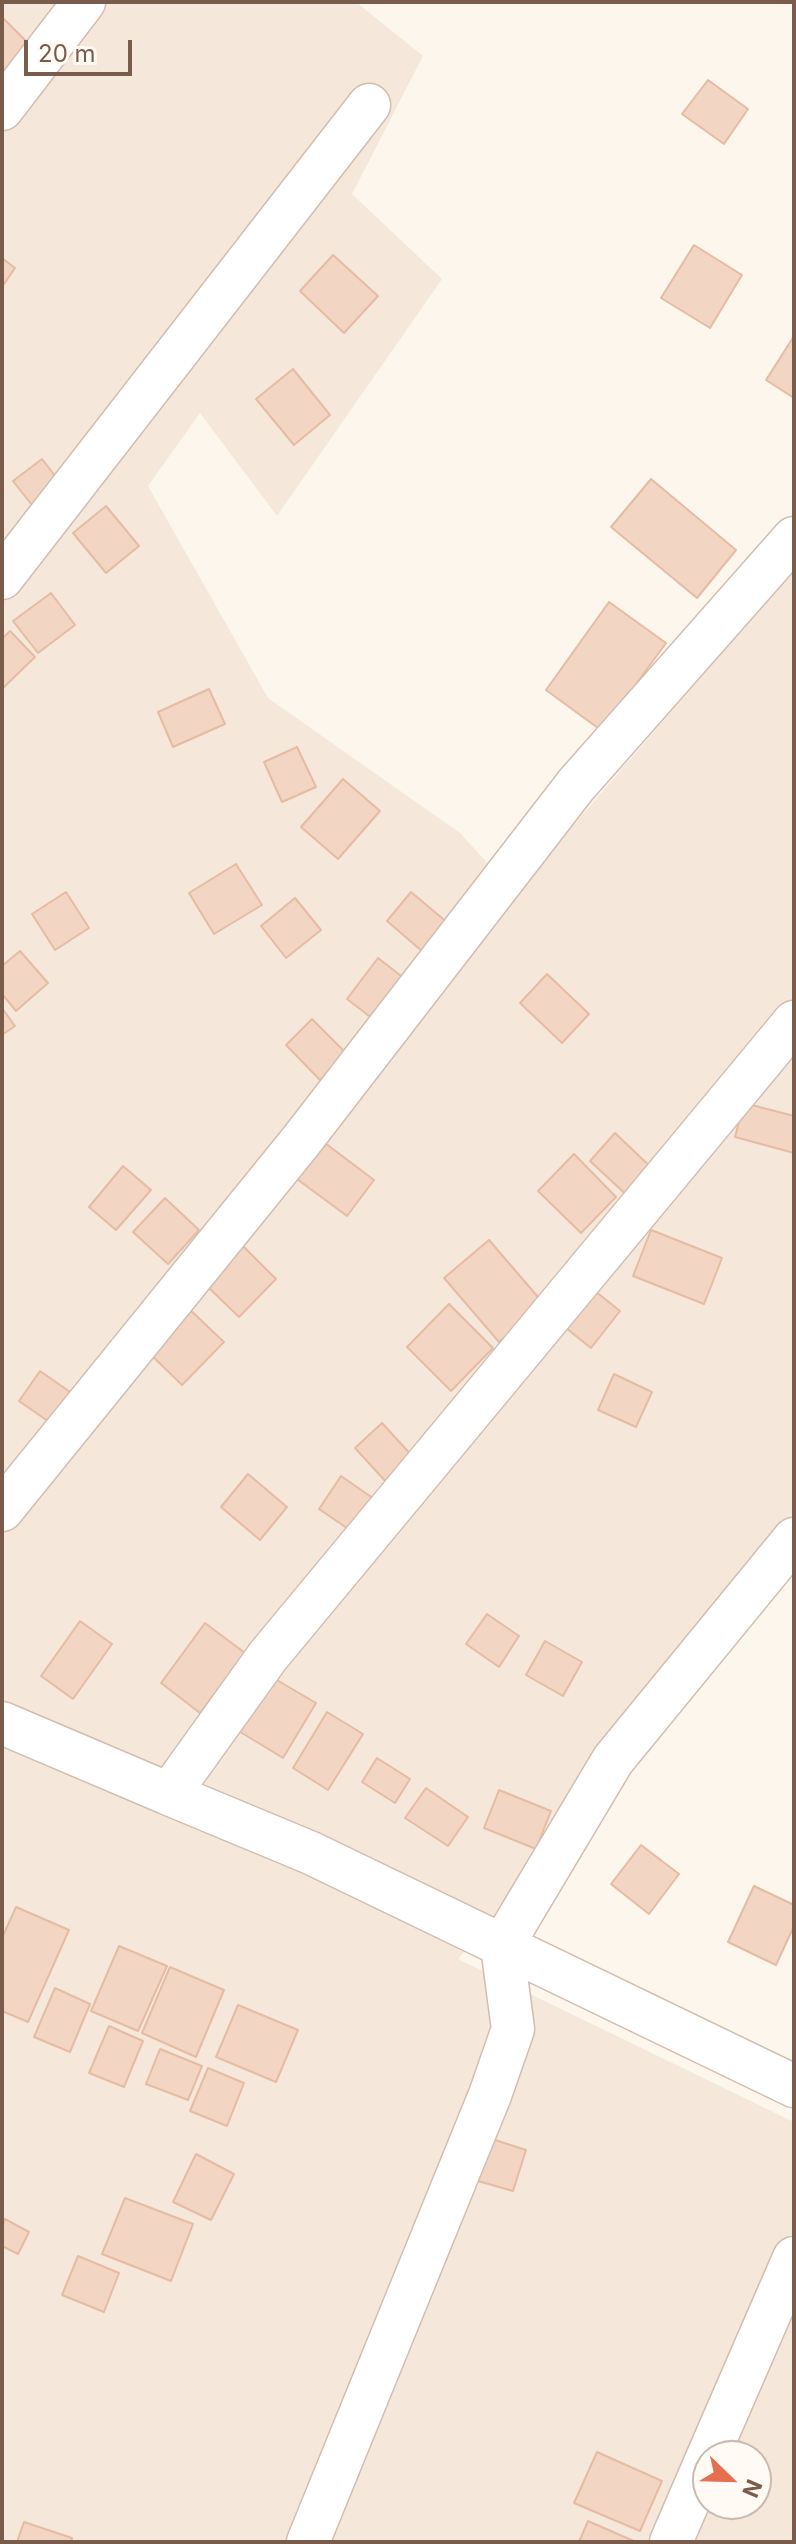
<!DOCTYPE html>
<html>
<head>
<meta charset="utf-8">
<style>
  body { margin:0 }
  #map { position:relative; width:796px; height:2544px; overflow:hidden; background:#fdf6ec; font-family:Inter,sans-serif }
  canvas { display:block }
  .frame { position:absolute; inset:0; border:4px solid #7a5c4d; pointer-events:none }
  .north { position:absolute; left:692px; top:2440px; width:80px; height:80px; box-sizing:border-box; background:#fffaf3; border:2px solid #cabbb1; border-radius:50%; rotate:113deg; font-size:22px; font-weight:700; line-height:32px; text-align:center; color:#7a5c4d }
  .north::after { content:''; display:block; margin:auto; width:28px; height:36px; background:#e76f51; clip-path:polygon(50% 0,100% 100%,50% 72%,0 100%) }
  .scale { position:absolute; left:24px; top:40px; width:108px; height:36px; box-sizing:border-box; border:4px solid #7a5c4d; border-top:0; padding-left:10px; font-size:24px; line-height:28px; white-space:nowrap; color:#7a5c4d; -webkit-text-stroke:6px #fffaf3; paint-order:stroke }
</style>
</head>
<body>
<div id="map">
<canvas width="796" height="2544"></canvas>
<div class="frame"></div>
<div class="north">N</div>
<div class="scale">20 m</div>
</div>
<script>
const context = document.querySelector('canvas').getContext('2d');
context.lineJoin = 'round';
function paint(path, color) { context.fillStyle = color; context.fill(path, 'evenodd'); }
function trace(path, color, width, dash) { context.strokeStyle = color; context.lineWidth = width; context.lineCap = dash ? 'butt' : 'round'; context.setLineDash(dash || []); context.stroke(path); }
paint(new Path2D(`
  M 2,2 L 356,2 L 423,56 L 352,194 L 442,279 L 277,516 L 200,413 L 148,486 L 268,698 L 460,833 L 515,893 L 794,569 L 794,1561 L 458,1959 L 794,2122 L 794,2542 L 2,2542 ZM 708,2456 L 756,2456 L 756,2504 L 708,2504 Z`), '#f5e8da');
const building = new Path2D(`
  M 2,17 L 31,46 L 2,74 Z
  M 708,80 L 748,109 L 724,144 L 682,114 Z
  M 694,245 L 742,275 L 710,328 L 661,298 Z
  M 333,255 L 378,296 L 344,333 L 300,291 Z
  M 2,258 L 15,268 L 2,287 Z
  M 794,336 L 794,398 L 766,380 Z
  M 293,369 L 330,415 L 294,445 L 256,399 Z
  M 42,459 L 63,486 L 35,509 L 13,481 Z
  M 651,479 L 736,550 L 697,598 L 611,527 Z
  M 106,506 L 139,546 L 106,573 L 73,533 Z
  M 51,593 L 75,625 L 38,653 L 13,621 Z
  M 609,602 L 666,643 L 602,731 L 546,690 Z
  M 10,631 L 35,657 L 2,689 L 2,639 Z
  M 209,689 L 225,724 L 173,747 L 158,712 Z
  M 297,747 L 316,787 L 282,802 L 264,762 Z
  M 343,779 L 380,811 L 338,859 L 301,827 Z
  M 236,864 L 262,905 L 214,934 L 189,893 Z
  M 66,892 L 89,928 L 55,950 L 32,914 Z
  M 411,892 L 455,929 L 430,958 L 387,921 Z
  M 295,898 L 321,930 L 286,958 L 261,926 Z
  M 20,951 L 48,983 L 16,1011 L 2,994 L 2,966 Z
  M 378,958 L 418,989 L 386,1029 L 347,999 Z
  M 547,974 L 589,1014 L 562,1043 L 520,1003 Z
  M 2,1008 L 15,1026 L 2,1035 Z
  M 312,1019 L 347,1054 L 320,1080 L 286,1045 Z
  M 744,1103 L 794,1116 L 794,1153 L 735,1137 Z
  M 615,1133 L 658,1174 L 633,1201 L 590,1161 Z
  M 325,1143 L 374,1180 L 347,1216 L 297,1179 Z
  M 574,1154 L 616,1197 L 581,1233 L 538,1191 Z
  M 123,1166 L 151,1190 L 116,1230 L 89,1207 Z
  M 165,1198 L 199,1230 L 168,1264 L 133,1232 Z
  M 651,1230 L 722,1258 L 704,1304 L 633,1276 Z
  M 489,1240 L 544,1304 L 499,1342 L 444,1278 Z
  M 241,1244 L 276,1279 L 239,1317 L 204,1283 Z
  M 595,1291 L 620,1311 L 591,1348 L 566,1328 Z
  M 449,1304 L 493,1348 L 451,1391 L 407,1347 Z
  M 187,1307 L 224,1342 L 182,1385 L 146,1350 Z
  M 40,1371 L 73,1394 L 52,1424 L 19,1401 Z
  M 614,1374 L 652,1392 L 636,1427 L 598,1410 Z
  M 382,1423 L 414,1458 L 387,1483 L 355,1448 Z
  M 248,1474 L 287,1507 L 260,1540 L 221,1507 Z
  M 341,1476 L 380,1503 L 357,1535 L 319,1509 Z
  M 487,1614 L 519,1636 L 499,1667 L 466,1644 Z
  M 80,1621 L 112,1644 L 73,1699 L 41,1676 Z
  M 205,1623 L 245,1653 L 200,1713 L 161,1683 Z
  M 545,1641 L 582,1662 L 563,1696 L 526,1675 Z
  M 270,1676 L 316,1703 L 283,1758 L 237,1730 Z
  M 327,1712 L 363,1734 L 328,1790 L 293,1768 Z
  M 377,1758 L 410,1779 L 395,1803 L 362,1782 Z
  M 426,1788 L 468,1817 L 448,1846 L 405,1818 Z
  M 499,1790 L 551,1811 L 536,1849 L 484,1828 Z
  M 641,1845 L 679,1874 L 649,1914 L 611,1884 Z
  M 754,1886 L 794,1905 L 794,1926 L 776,1965 L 728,1942 Z
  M 16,1907 L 69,1930 L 28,2022 L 2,2011 L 2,1938 Z
  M 119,1946 L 167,1966 L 138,2031 L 91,2011 Z
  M 170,1967 L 224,1990 L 196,2057 L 142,2033 Z
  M 55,1988 L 90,2004 L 70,2052 L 34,2037 Z
  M 238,2005 L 298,2030 L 276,2082 L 216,2057 Z
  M 109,2026 L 143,2041 L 124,2087 L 89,2073 Z
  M 160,2049 L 202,2066 L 188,2100 L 146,2084 Z
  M 208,2068 L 244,2083 L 227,2126 L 190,2111 Z
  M 492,2139 L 526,2150 L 513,2191 L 478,2181 Z
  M 196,2154 L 234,2174 L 211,2220 L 173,2202 Z
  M 125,2198 L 193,2224 L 171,2281 L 102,2254 Z
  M 5,2219 L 29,2232 L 18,2254 L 2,2246 L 2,2226 Z
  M 78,2256 L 119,2273 L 104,2312 L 62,2295 Z
  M 597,2452 L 662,2481 L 640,2531 L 574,2503 Z
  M 588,2521 L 636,2542 L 579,2542 Z
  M 24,2522 L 72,2538 L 71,2542 L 17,2542 Z`);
paint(building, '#f3d5c3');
trace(building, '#e6bba3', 2);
const street = new Path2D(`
  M 2,109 L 84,2
  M 2,578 L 369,105
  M 2,1510 L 301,1141 L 576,785 L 794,538
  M 2,1723 L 169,1794 L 268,1656 L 794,1022
  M 169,1794 L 311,1853 L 794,2086
  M 708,2456 L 794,2258
  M 308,2542 L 490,2095 L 513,2029 L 502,1946 L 613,1760 L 794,1539
  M 671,2542 L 708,2456`);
trace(street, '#d1beb0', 45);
trace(street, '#fff', 42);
</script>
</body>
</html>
